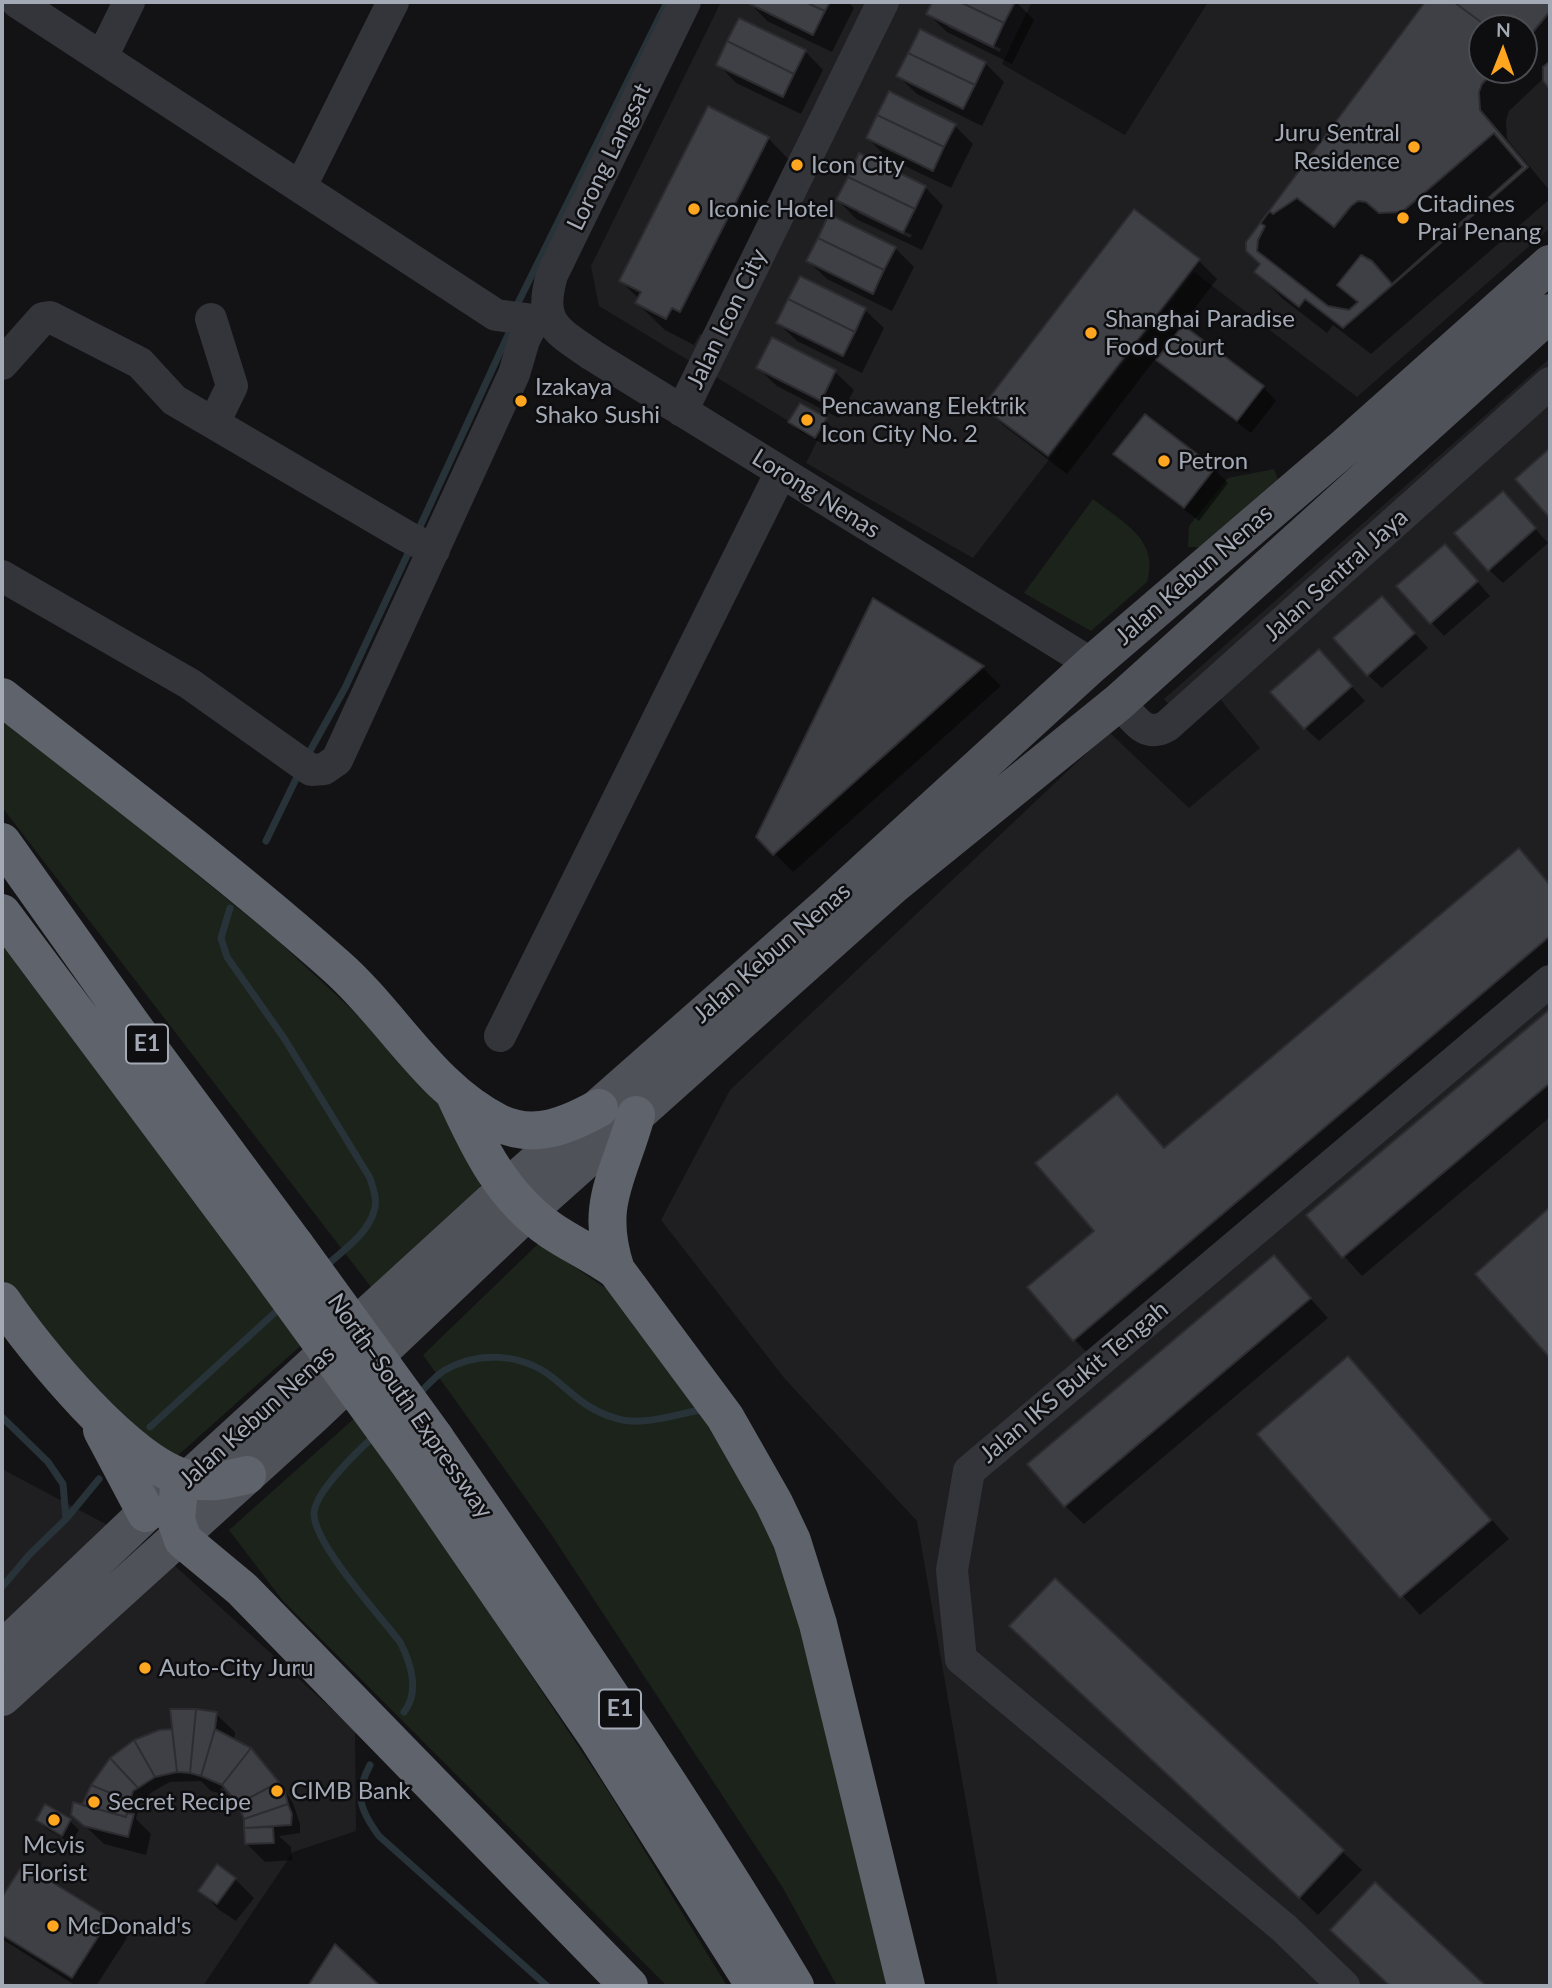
<!DOCTYPE html>
<html>
<head>
<meta charset="utf-8">
<style>
  body { margin:0 }
  #map { position:relative; width:1552px; height:1988px; overflow:hidden; background:#131315; font-family:Lato,sans-serif }
  canvas { display:block }
  .frame { position:absolute; inset:0; border:4px solid #a3aab6; pointer-events:none }
  .north { position:absolute; left:1468px; top:14px; width:70px; height:70px; box-sizing:border-box; background:#0e0e10; border:2px solid #4a4c52; border-radius:50%; rotate:1deg; font-size:19px; font-weight:700; line-height:28px; text-align:center; color:#a3aab6 }
  .north::after { content:''; display:block; margin:auto; width:24px; height:32px; background:#ffa621; clip-path:polygon(50% 0,100% 100%,50% 72%,0 100%) }
</style>
</head>
<body>
<div id="map">
<canvas width="1552" height="1988"></canvas>
<div class="frame"></div>
<div class="north">N</div>
</div>
<script>
const context = document.querySelector('canvas').getContext('2d');
context.lineJoin = 'round';
function paint(path, color) { context.fillStyle = color; context.fill(path, 'evenodd'); }
function trace(path, color, width, dash) { context.strokeStyle = color; context.lineWidth = width; context.lineCap = dash ? 'butt' : 'round'; context.setLineDash(dash || []); context.stroke(path); }
function drawText(font, color, halo, rows, align = 'center') {
  context.font = font + ' Lato,sans-serif'; context.lineWidth = 5; context.setLineDash([]); context.textBaseline = 'middle'; context.strokeStyle = halo; context.fillStyle = color; for (const [text, x, y, turn = 0] of rows) {
    context.save(); context.translate(x, y); context.rotate((+turn || 0) * Math.PI / 180); context.textAlign = isNaN(turn) ? turn : align; if (halo) context.strokeText(text, 0, 0); context.fillText(text, 0, 0); context.restore();
  }
}
paint(new Path2D(`
  M 721,2 L 1032,2 L 1002,64 L 1125,135 L 1208,2 L 1550,2 L 1550,228 L 1357,397 L 1194,272 L 973,558 L 806,463 L 818,439 L 599,306 L 591,266 ZM 1482,28 L 1524,28 L 1524,70 L 1482,70 Z
  M 1550,358 L 1550,1986 L 998,1986 L 917,1521 L 785,1379 L 661,1220 L 730,1090 L 1109,732 L 1189,808 L 1260,748 L 1220,699 L 1187,725 L 1164,699 Z
  M 2,1469 L 162,1554 L 355,1730 L 356,1831 L 293,1852 L 203,1986 L 2,1986 Z`), '#1f1f22');
paint(new Path2D(`
  M 1274,469 L 1278,480 L 1202,547 L 1188,547 L 1189,526 L 1228,478 Z
  M 1093,499 C 1122,522 1160,539 1147,582 L 1091,631 L 1024,593 Z
  M 2,715 L 277,940 L 404,1058 L 453,1116 L 482,1176 L 479,1191 L 371,1287 L 2,807 Z
  M 2,943 L 306,1341 L 175,1458 L 136,1438 L 2,1278 Z
  M 539,1243 L 610,1291 L 664,1348 L 790,1563 L 899,1986 L 837,1986 L 783,1888 L 551,1534 L 423,1355 Z
  M 358,1415 L 608,1791 L 727,1986 L 667,1986 L 283,1601 L 229,1530 Z`), '#1b231b');
paint(new Path2D(`
  M 749,2 L 848,2 L 854,8 L 832,52 L 767,21 Z
  M 934,2 L 1016,2 L 1034,20 L 1012,64 L 947,32 L 928,14 ZM 948,23 L 1001,49 L 1000,52 L 948,27 Z
  M 1427,2 L 1550,2 L 1550,87 L 1545,81 L 1545,77 L 1509,111 L 1506,120 L 1507,139 L 1550,191 L 1550,199 L 1371,354 L 1333,325 L 1327,333 L 1283,299 L 1256,272 L 1262,265 L 1248,242 ZM 1482,28 L 1524,28 L 1524,70 L 1482,70 Z
  M 805,51 L 823,70 L 801,114 L 736,83 L 718,64 Z
  M 985,63 L 1004,82 L 982,126 L 917,94 L 898,76 Z
  M 955,126 L 973,144 L 951,188 L 886,157 L 868,138 Z
  M 768,138 L 795,166 L 707,338 L 700,334 L 694,345 L 665,330 L 637,303 L 639,299 L 621,281 Z
  M 925,187 L 943,206 L 922,250 L 856,219 L 838,200 ZM 858,209 L 912,235 L 910,238 L 858,213 Z
  M 895,248 L 914,267 L 892,311 L 827,279 L 808,261 Z
  M 1199,261 L 1217,279 L 1181,326 L 1263,387 L 1276,401 L 1251,433 L 1172,373 L 1156,358 L 1067,474 L 1003,425 L 984,406 Z
  M 800,278 L 865,310 L 884,328 L 862,373 L 797,341 L 778,323 Z
  M 773,340 L 835,372 L 854,390 L 839,418 L 777,386 L 758,368 Z
  M 1145,417 L 1214,469 L 1228,483 L 1199,521 L 1129,467 L 1115,453 Z
  M 825,420 L 834,429 L 825,445 L 799,431 L 790,422 Z
  M 1516,507 L 1548,543 L 1503,583 L 1489,570 Z
  M 1458,560 L 1490,596 L 1444,636 L 1431,622 Z
  M 874,600 L 983,668 L 1001,686 L 793,872 L 758,836 Z
  M 1396,612 L 1428,648 L 1382,688 L 1368,675 Z
  M 1332,665 L 1365,701 L 1319,741 L 1305,728 Z
  M 1519,851 L 1550,884 L 1550,970 L 1092,1358 L 1074,1339 L 1096,1231 L 1117,1096 L 1166,1149 Z
  M 1550,1011 L 1550,1117 L 1362,1276 L 1308,1216 Z
  M 1550,1210 L 1550,1355 L 1477,1274 Z
  M 1274,1258 L 1328,1318 L 1084,1524 L 1065,1506 Z
  M 1348,1358 L 1509,1539 L 1420,1615 L 1259,1434 Z
  M 1055,1581 L 1362,1870 L 1318,1915 L 1030,1644 Z
  M 216,1714 L 235,1732 L 234,1740 L 269,1768 L 293,1803 L 300,1824 L 300,1833 L 279,1836 L 291,1847 L 292,1860 L 265,1862 L 246,1843 L 248,1830 L 246,1827 L 243,1809 L 226,1789 L 221,1788 L 219,1793 L 211,1791 L 201,1781 L 170,1782 L 152,1792 L 139,1805 L 136,1819 L 151,1834 L 146,1855 L 104,1844 L 73,1814 L 88,1808 L 160,1732 L 173,1730 Z
  M 46,1806 L 70,1821 L 79,1830 L 71,1843 L 47,1829 L 38,1820 Z
  M 23,1866 L 109,1919 L 127,1938 L 96,1986 L 76,1986 L 2,1939 L 2,1901 Z
  M 235,1879 L 254,1898 L 236,1921 L 218,1909 L 200,1890 Z`), '#0007');
trace(new Path2D(`
  M 515,309 L 667,2
  M 417,533 L 508,335 L 511,324
  M 310,751 L 345,688 L 411,547
  M 266,841 L 296,779
  M 230,908 L 221,938 L 227,957 L 284,1038 L 370,1178 C 373,1188 378,1201 374,1211 C 368,1234 342,1251 326,1266
  M 417,1396 C 426,1387 435,1376 445,1370 C 478,1351 521,1353 552,1377 C 573,1394 587,1410 615,1418 C 640,1427 674,1415 700,1410
  M 2,1417 L 48,1462 L 63,1484 L 66,1519 L 30,1554 L 2,1587
  M 150,1427 L 281,1307
  M 375,1435 C 359,1450 314,1492 314,1514 C 314,1544 381,1617 400,1642 C 411,1663 420,1692 404,1712
  M 66,1519 L 99,1479
  M 370,1765 C 354,1795 360,1810 379,1836 L 547,1986`), '#283339', 7);
const building = new Path2D(`
  M 746,2 L 805,2 L 825,11 L 813,35 Z
  M 805,2 L 830,2 L 825,11 Z
  M 932,2 L 960,2 L 1004,23 L 993,47 L 926,14 Z
  M 960,2 L 1015,2 L 1004,23 Z
  M 1425,2 L 1454,2 L 1489,28 L 1482,28 L 1482,70 L 1495,70 L 1482,84 L 1479,92 L 1480,110 L 1528,167 L 1343,328 L 1305,299 L 1299,307 L 1254,272 L 1260,264 L 1246,251 L 1246,242 Z
  M 1454,2 L 1550,2 L 1550,11 L 1524,43 L 1524,28 L 1489,28 Z
  M 739,18 L 806,50 L 794,74 L 727,41 Z
  M 920,29 L 986,62 L 975,85 L 908,53 Z
  M 727,41 L 794,74 L 783,97 L 716,65 Z
  M 908,53 L 975,85 L 963,109 L 896,76 Z
  M 1550,61 L 1550,90 L 1543,81 L 1543,67 Z
  M 889,91 L 956,124 L 944,147 L 877,115 Z
  M 708,106 L 769,137 L 680,312 L 672,308 L 666,319 L 635,303 L 641,292 L 619,281 Z
  M 877,115 L 944,147 L 933,171 L 866,138 Z
  M 1494,133 L 1523,167 L 1392,284 L 1372,261 L 1361,255 L 1337,285 L 1358,302 L 1349,310 L 1328,306 L 1257,251 L 1258,240 L 1265,226 L 1260,223 L 1269,211 L 1273,214 L 1297,198 L 1334,227 L 1351,206 L 1358,201 L 1366,202 L 1379,213 L 1402,212 Z
  M 859,153 L 926,186 L 915,209 L 848,177 Z
  M 848,177 L 915,209 L 903,233 L 836,200 Z
  M 1134,209 L 1200,259 L 1048,456 L 982,407 Z
  M 829,214 L 896,247 L 884,270 L 818,238 Z
  M 818,238 L 884,270 L 873,294 L 806,261 Z
  M 800,276 L 866,308 L 855,332 L 788,299 Z
  M 788,299 L 855,332 L 843,356 L 776,323 Z
  M 1183,325 L 1264,386 L 1237,421 L 1156,360 Z
  M 772,337 L 836,370 L 821,401 L 756,368 Z
  M 800,403 L 827,418 L 815,438 L 788,422 Z
  M 1145,414 L 1215,468 L 1184,508 L 1113,454 Z
  M 1550,448 L 1550,514 L 1548,516 L 1515,479 Z
  M 1503,491 L 1536,528 L 1488,571 L 1454,533 Z
  M 1445,544 L 1478,581 L 1430,624 L 1396,586 Z
  M 1382,596 L 1415,633 L 1367,676 L 1333,638 Z
  M 873,598 L 984,666 L 773,855 L 756,837 Z
  M 1319,649 L 1352,686 L 1304,729 L 1270,692 Z
  M 1519,848 L 1550,885 L 1550,936 L 1073,1341 L 1027,1287 L 1094,1231 L 1035,1163 L 1117,1094 L 1164,1148 Z
  M 1550,1009 L 1550,1083 L 1342,1258 L 1306,1215 Z
  M 1550,1207 L 1550,1358 L 1475,1274 Z
  M 1274,1255 L 1311,1298 L 1064,1507 L 1027,1464 Z
  M 1348,1356 L 1491,1520 L 1400,1598 L 1257,1434 Z
  M 1055,1578 L 1344,1850 L 1299,1898 L 1009,1626 Z
  M 170,1709 L 196,1709 L 190,1773 L 177,1772 Z
  M 196,1709 L 217,1712 L 215,1729 L 201,1776 L 190,1773 Z
  M 172,1729 L 177,1772 L 155,1777 L 134,1740 L 159,1730 Z
  M 215,1729 L 251,1748 L 222,1785 L 201,1776 Z
  M 134,1740 L 155,1777 L 138,1788 L 110,1758 Z
  M 251,1748 L 279,1782 L 238,1804 L 222,1785 Z
  M 110,1758 L 138,1788 L 133,1791 L 130,1801 L 91,1785 Z
  M 279,1782 L 285,1792 L 288,1804 L 244,1819 L 238,1804 Z
  M 91,1785 L 130,1801 L 126,1817 L 82,1805 Z
  M 73,1802 L 126,1817 L 127,1813 L 134,1814 L 128,1837 L 84,1826 L 71,1815 Z
  M 45,1804 L 71,1819 L 62,1836 L 36,1820 Z
  M 288,1804 L 292,1814 L 291,1825 L 244,1828 L 244,1819 Z
  M 273,1827 L 274,1843 L 245,1844 L 244,1828 Z
  M 23,1864 L 110,1918 L 72,1978 L 2,1935 L 2,1897 Z
  M 217,1864 L 236,1878 L 217,1904 L 198,1891 Z
  M 1375,1882 L 1486,1986 L 1390,1986 L 1330,1930 Z
  M 335,1944 L 380,1986 L 308,1986 Z`);
paint(building, '#3f4045');
trace(building, '#2d2d31', 2);
trace(new Path2D(`
  M 17,2 L 496,315 L 534,320 L 548,315
  M 685,2 L 552,275 C 538,323 556,330 592,355 L 1092,664
  M 102,57 L 129,2
  M 301,186 L 393,2
  M 211,319 L 232,386 L 214,423
  M 2,364 L 43,318 L 50,317 L 140,363 L 174,400 L 406,536 L 434,550
  M 682,411 L 883,2
  M 2,576 L 190,684 L 311,770 L 324,769 L 337,760 L 514,374 L 524,340 L 534,320
  M 1119,702 C 1134,718 1144,739 1167,726 L 1550,383
  M 500,1036 L 781,472
  M 1344,1986 L 1284,1928 L 961,1659 L 952,1570 L 969,1471 L 1550,981`), '#33353a', 32);
trace(new Path2D(`
  M 2,1650 L 146,1513 L 179,1488 L 506,1189 L 826,907 L 1092,664 L 1346,446 L 1550,264
  M 2,1697 L 312,1416 L 527,1212 L 892,886 L 1119,702 L 1550,313`), '#4f5259', 38);
trace(new Path2D(`
  M 2,697 C 114,785 229,871 336,966 C 392,1015 430,1089 499,1123 C 535,1140 568,1125 599,1108
  M 2,842 L 132,1025 L 295,1245
  M 2,913 L 267,1268
  M 454,1093 C 478,1146 502,1197 552,1231 C 573,1245 595,1255 616,1270 L 725,1417 L 774,1503 L 792,1541 L 818,1624 L 906,1986
  M 616,1270 C 594,1204 619,1177 636,1115
  M 2,1301 C 36,1351 130,1467 189,1479 C 210,1484 226,1480 247,1475
  M 102,1430 L 146,1513
  M 435,1438 C 559,1618 683,1799 795,1986
  M 411,1466 L 598,1738 L 755,1986
  M 179,1488 L 176,1520 L 183,1540 L 242,1589 L 629,1986`), '#5f636b', 38);
trace(new Path2D(`
  M 295,1245 L 435,1438
  M 267,1268 L 411,1466`), '#5f636b', 38);
for (const [x, y, r, color] of [
  [1414,147,7,"#ffa621"],
  [797,165,7,"#ffa621"],
  [694,209,7,"#ffa621"],
  [1403,218,7,"#ffa621"],
  [1091,333,7,"#ffa621"],
  [521,401,7,"#ffa621"],
  [807,420,7,"#ffa621"],
  [1164,461,7,"#ffa621"],
  [145,1668,7,"#ffa621"],
  [277,1791,7,"#ffa621"],
  [94,1802,7,"#ffa621"],
  [54,1820,7,"#ffa621"],
  [53,1926,7,"#ffa621"]
]) { const dot = new Path2D(); dot.arc(x, y, r, 0, 2 * Math.PI); context.fillStyle = color; context.fill(dot); trace(dot, '#0e0e10', 2.5); }
for (const [x, y, w] of [
  [147,1044,42],
  [620,1709,42]
]) { const box = new Path2D(); box.roundRect(x - w / 2, y - 19.5, w, 39, 5); context.fillStyle = '#0e0e10'; context.fill(box); trace(box, '#a3aab6', 2); }
drawText('bold 23px', '#a3aab6', null, [
  ["E1",147,1044],
  ["E1",620,1709]
]);
drawText('24px', '#a3aab6', '#0e0e10', [
  ["Juru Sentral",1400,133,"right"],
  ["Residence",1400,161,"right"],
  ["Icon City",811,165],
  ["Citadines",1417,204],
  ["Prai Penang",1417,232],
  ["Iconic Hotel",708,209],
  ["Shanghai Paradise",1105,319],
  ["Food Court",1105,347],
  ["Izakaya",535,387],
  ["Shako Sushi",535,415],
  ["Pencawang Elektrik",821,406],
  ["Icon City No. 2",821,434],
  ["Petron",1178,461],
  ["Auto-City Juru",159,1668],
  ["CIMB Bank",291,1791],
  ["Secret Recipe",108,1802],
  ["Mcvis",54,1845,"center"],
  ["Florist",54,1873,"center"],
  ["McDonald's",67,1926]
], 'left');
drawText('24px', '#a3aab6', '#0e0e10', [
  ["Lorong Langsat",609,157,-64],
  ["Jalan Icon City",727,319,-64],
  ["Lorong Nenas",816,494,32],
  ["Jalan Kebun Nenas",1194,575,-41],
  ["Jalan Sentral Jaya",1336,575,-42],
  ["Jalan Kebun Nenas",772,953,-41],
  ["Jalan IKS Bukit Tengah",1074,1382,-40],
  ["North–South Expressway",410,1406,55],
  ["Jalan Kebun Nenas",257,1417,-42]
]);
</script>
</body>
</html>
